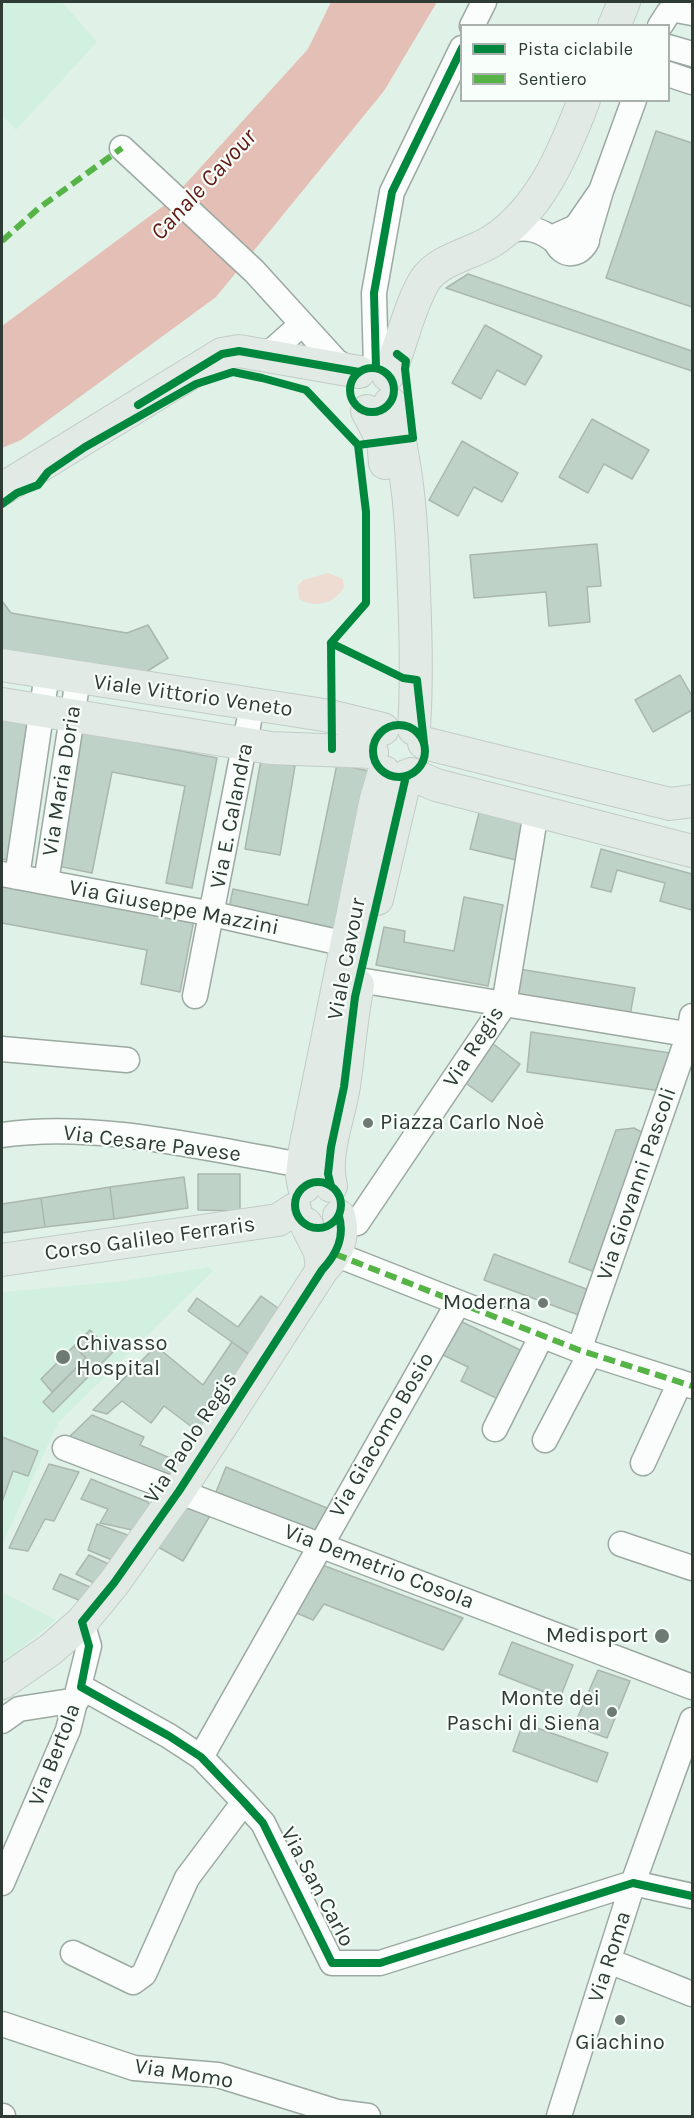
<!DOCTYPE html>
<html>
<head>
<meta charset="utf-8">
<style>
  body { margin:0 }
  #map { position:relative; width:694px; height:2118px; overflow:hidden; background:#e0f1e7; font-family:Karla,sans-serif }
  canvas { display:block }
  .frame { position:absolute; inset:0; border:3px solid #2f3c35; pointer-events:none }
  .legend { position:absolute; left:460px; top:24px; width:210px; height:78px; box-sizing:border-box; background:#f8fffb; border:2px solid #a8b1ac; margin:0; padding:8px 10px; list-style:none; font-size:18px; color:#2f3c35 }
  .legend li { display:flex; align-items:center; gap:12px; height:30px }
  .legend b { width:30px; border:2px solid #a8b1ac }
</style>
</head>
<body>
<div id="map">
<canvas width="694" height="2118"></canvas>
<div class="frame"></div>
<ul class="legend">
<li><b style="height:8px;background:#00873e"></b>Pista ciclabile</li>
<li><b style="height:8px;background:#56b346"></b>Sentiero</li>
</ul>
</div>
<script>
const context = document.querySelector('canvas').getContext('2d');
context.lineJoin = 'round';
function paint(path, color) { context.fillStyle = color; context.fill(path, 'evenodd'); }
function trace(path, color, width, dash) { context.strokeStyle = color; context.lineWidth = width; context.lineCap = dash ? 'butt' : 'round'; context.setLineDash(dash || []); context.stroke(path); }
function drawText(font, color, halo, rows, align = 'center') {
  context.font = font + ' Karla,sans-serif'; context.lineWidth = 4.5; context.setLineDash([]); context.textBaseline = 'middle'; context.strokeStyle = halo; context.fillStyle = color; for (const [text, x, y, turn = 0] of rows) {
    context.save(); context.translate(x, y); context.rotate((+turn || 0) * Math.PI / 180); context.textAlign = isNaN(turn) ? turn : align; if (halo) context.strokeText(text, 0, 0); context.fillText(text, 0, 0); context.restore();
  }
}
paint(new Path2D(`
  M 2,2 L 62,2 L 97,42 L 16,130 L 2,115 Z
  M 209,1267 L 213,1271 L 58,1423 L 2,1545 L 2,1292 L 124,1281 Z
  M 2,1592 L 56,1620 L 2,1663 Z`), '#d2f0df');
paint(new Path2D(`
  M 328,573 L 343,579 L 344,588 C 333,603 316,609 299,599 L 298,586 L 303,580 Z`), '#eedcd3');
paint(new Path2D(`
  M 331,2 L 437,2 L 384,91 L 216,297 L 21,440 L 2,448 L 2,326 L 170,201 L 308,49 Z`), '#e4bfb5');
const building = new Path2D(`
  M 656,131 L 692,143 L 692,307 L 606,278 Z
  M 468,274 L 692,351 L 692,371 L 446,288 Z
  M 485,325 L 542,356 L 525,385 L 497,370 L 481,399 L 452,383 Z
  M 592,419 L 649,450 L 632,479 L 604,464 L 588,493 L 559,477 Z
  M 462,441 L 518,473 L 502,502 L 474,487 L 458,516 L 429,500 Z
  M 597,544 L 601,586 L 587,587 L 590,622 L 549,626 L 546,592 L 474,598 L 470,555 Z
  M 2,601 L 11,613 L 127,633 L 148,625 L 168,658 L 138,677 L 2,652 Z
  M 680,675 L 692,696 L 692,710 L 653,732 L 635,700 Z
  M 2,717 L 34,723 L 8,860 L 2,859 Z
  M 79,731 L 217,758 L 192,888 L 166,883 L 185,786 L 112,772 L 92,873 L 53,865 Z
  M 261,760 L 295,766 L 280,855 L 245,849 Z
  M 337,764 L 368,771 L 372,780 L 339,937 L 228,913 L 233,889 L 308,905 Z
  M 480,809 L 526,820 L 516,860 L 470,849 Z
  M 601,849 L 692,874 L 692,910 L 660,901 L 665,883 L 617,870 L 611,892 L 591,887 Z
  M 2,883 L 194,920 L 180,992 L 141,984 L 147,950 L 2,923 Z
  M 464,897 L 503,905 L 488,986 L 376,965 L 384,927 L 405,931 L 404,942 L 454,951 Z
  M 519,969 L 635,988 L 630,1015 L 514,995 Z
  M 531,1032 L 677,1054 L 661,1091 L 527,1072 Z
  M 492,1043 L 520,1064 L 492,1102 L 464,1082 Z
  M 634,1128 L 649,1136 L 602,1275 L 569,1262 L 616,1130 Z
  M 198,1174 L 240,1174 L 240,1211 L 198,1210 Z
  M 184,1177 L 188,1208 L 114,1219 L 110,1187 Z
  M 110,1187 L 114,1219 L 45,1227 L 41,1198 Z
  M 41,1198 L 45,1227 L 2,1233 L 2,1204 Z
  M 494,1254 L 594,1292 L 584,1317 L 484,1280 Z
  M 261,1296 L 288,1315 L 256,1359 L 188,1311 L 197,1298 L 238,1327 Z
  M 452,1317 L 522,1351 L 498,1399 L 461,1381 L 468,1367 L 435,1351 Z
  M 90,1330 L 103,1343 L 107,1339 L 116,1349 L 53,1412 L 43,1402 L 86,1358 L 74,1346 Z
  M 232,1342 L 259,1362 L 204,1436 L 164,1406 L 151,1423 L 122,1401 L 107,1414 L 93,1410 L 156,1346 L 203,1385 Z
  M 74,1346 L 86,1358 L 52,1392 L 41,1379 Z
  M 92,1415 L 144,1437 L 140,1445 L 179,1462 L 168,1483 L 67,1439 Z
  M 2,1437 L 38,1451 L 28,1476 L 13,1471 L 2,1502 Z
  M 49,1464 L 79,1472 L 54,1521 L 45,1519 L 28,1551 L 9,1548 Z
  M 226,1467 L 327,1508 L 316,1537 L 214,1497 Z
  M 91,1479 L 148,1502 L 152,1508 L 137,1531 L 100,1523 L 108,1509 L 81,1499 Z
  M 179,1495 L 211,1514 L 183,1561 L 151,1543 Z
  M 97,1524 L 136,1538 L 119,1563 L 88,1550 Z
  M 89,1555 L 113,1566 L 98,1585 L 76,1574 Z
  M 317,1563 L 463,1618 L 443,1650 L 324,1604 L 313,1620 L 292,1611 Z
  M 60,1574 L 97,1590 L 90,1605 L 53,1589 Z
  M 512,1642 L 573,1665 L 560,1698 L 499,1674 Z
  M 598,1670 L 630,1681 L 607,1738 L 574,1726 Z
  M 523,1723 L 608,1753 L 597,1782 L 513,1751 Z`);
paint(building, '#bfd2c7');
trace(building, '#aab7af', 1.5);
const minor = new Path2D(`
  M 472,26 L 484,2
  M 660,26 L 669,12 L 676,10 L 692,13
  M 668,47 L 692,54
  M 668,74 L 692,82
  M 122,148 L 254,271 L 336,361 L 350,370
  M 601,191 L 634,100
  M 576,227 L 586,231 L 587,241 C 580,256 563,258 556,242 L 558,235 Z
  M 576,227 L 601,191 L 588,235
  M 506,231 C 526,226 539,228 556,242
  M 263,354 L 274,349 L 302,324
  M 376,368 L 374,293 L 392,192 L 462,48
  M 2,874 L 213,914 L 346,944
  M 17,877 L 47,674
  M 46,882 L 78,679
  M 359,980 L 692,1035
  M 195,996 L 252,706
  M 2,1049 L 127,1060
  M 2,1135 C 98,1121 207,1149 303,1165
  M 357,1223 L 504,1005 L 536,812
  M 335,1254 L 579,1350 L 692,1386
  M 579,1350 L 689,1034 L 692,1016
  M 495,1429 L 542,1335
  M 545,1440 L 590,1354
  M 65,1448 L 692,1687
  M 643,1463 L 680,1382
  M 621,1544 L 692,1568
  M 81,1687 L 169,1736 L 201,1757 L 244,1802 L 263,1823 L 332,1963 L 380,1963 L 633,1883 L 692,1896
  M 2,1721 L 19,1709 L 77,1700
  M 201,1757 L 458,1303
  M 2,1883 L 68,1730 L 89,1646 L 82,1622
  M 73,1953 L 133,1982 L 144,1974 L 187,1878 L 244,1802
  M 609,1961 L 692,1994
  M 2,2024 L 134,2068 L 218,2075 L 337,2112 L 368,2116
  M 2,2116 L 3,2116
  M 559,2116 L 633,1883 L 692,1720`);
const major = new Path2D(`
  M 614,26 L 624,2
  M 388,375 C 402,345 408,308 425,280 C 439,259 472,254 492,241 C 541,209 564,152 584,100
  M 390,403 C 409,464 412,528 414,592 C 416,638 417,683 414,729
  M 367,411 L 383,441 L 385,463
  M 2,489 L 222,354 L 239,351 L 359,372
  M 2,665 L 330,716 L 383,729
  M 2,704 L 271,748 L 372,752
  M 424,743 L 670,804 L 692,801
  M 411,774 L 436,785 L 692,851
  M 377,899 L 406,776
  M 331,1186 C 323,1154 339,1118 344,1086 C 349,1052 351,1018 358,985
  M 304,1187 L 302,1176 L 305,1149 L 376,799 L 384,772
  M 306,1224 L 320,1252 L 322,1270
  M 2,1260 L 278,1220 L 295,1209
  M 2,1683 L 50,1650 L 82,1622 L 114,1583 L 179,1491 L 322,1270 C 337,1254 345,1237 339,1216`);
trace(minor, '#9ba9a1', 27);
trace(major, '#c2ccc6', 34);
trace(minor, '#fafdfb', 24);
trace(major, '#e1eae5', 32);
trace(new Path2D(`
  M 2,241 L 39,208 L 122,148
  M 335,1254 L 579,1350 L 692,1386`), '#56b346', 6, [12, 6]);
trace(new Path2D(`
  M 376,368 L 374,293 L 392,192 L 462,48
  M350 390a22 22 0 1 1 44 0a22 22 0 1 1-44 0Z
  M 138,405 L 222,354 L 239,351 L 359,372
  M 358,445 L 413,438 L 405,369 L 406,361 L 397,354
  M 2,504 L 17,493 L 38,485 L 48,472 L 85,447 L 196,384 L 233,372 L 262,378 L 306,390 L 358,445 L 366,512 L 366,603 L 331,643 L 403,678 L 417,680 L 424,743
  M 331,643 L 332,749
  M373 751a26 26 0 1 1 52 0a26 26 0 1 1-52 0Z
  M295 1205a23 23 0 1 1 46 0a23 23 0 1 1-46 0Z
  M 331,1186 L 328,1174 L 331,1147 L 344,1087 L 355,997 L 406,776
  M 339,1216 C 345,1237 337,1254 322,1270 L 179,1491 L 114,1583 L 82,1622 L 89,1646 L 81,1687 L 169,1736 L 201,1757 L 244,1802 L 263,1823 L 332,1963 L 380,1963 L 633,1883 L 692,1896`), '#00873e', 8);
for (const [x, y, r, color] of [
  [368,1123,6,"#6d7b73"],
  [543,1303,6,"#6d7b73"],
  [63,1357,8,"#6d7b73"],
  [662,1636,8,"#6d7b73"],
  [612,1712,6,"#6d7b73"],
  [620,2020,6,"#6d7b73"]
]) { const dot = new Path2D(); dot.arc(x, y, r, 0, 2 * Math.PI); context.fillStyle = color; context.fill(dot); trace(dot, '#f8fffb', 2); }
drawText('22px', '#2f3c35', '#f8fffb', [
  ["Viale Vittorio Veneto",193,696,8],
  ["Via Maria Doria",62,781,-81],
  ["Via E. Calandra",232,816,-79],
  ["Via Giuseppe Mazzini",174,908,11],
  ["Viale Cavour",347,959,-79],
  ["Via Regis",474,1047,-57],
  ["Via Cesare Pavese",152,1144,7],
  ["Via Giovanni Pascoli",637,1184,-71],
  ["Corso Galileo Ferraris",150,1239,-8],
  ["Via Giacomo Bosio",382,1435,-60],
  ["Via Paolo Regis",191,1438,-57],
  ["Via Demetrio Cosola",379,1567,21],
  ["Via Bertola",55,1755,-69],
  ["Via San Carlo",317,1887,62],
  ["Via Roma",610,1957,-72],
  ["Via Momo",184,2074,9]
]);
drawText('22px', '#2f3c35', '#f8fffb', [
  ["Piazza Carlo Noè",380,1123,"left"],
  ["Moderna",531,1303],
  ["Chivasso",76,1344,"left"],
  ["Hospital",76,1369,"left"],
  ["Medisport",648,1636],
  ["Monte dei",600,1699],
  ["Paschi di Siena",600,1724],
  ["Giachino",620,2043,"center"]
], 'right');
drawText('italic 24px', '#631c15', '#f8fffb', [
  ["Canale Cavour",204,185,-47]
]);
</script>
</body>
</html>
